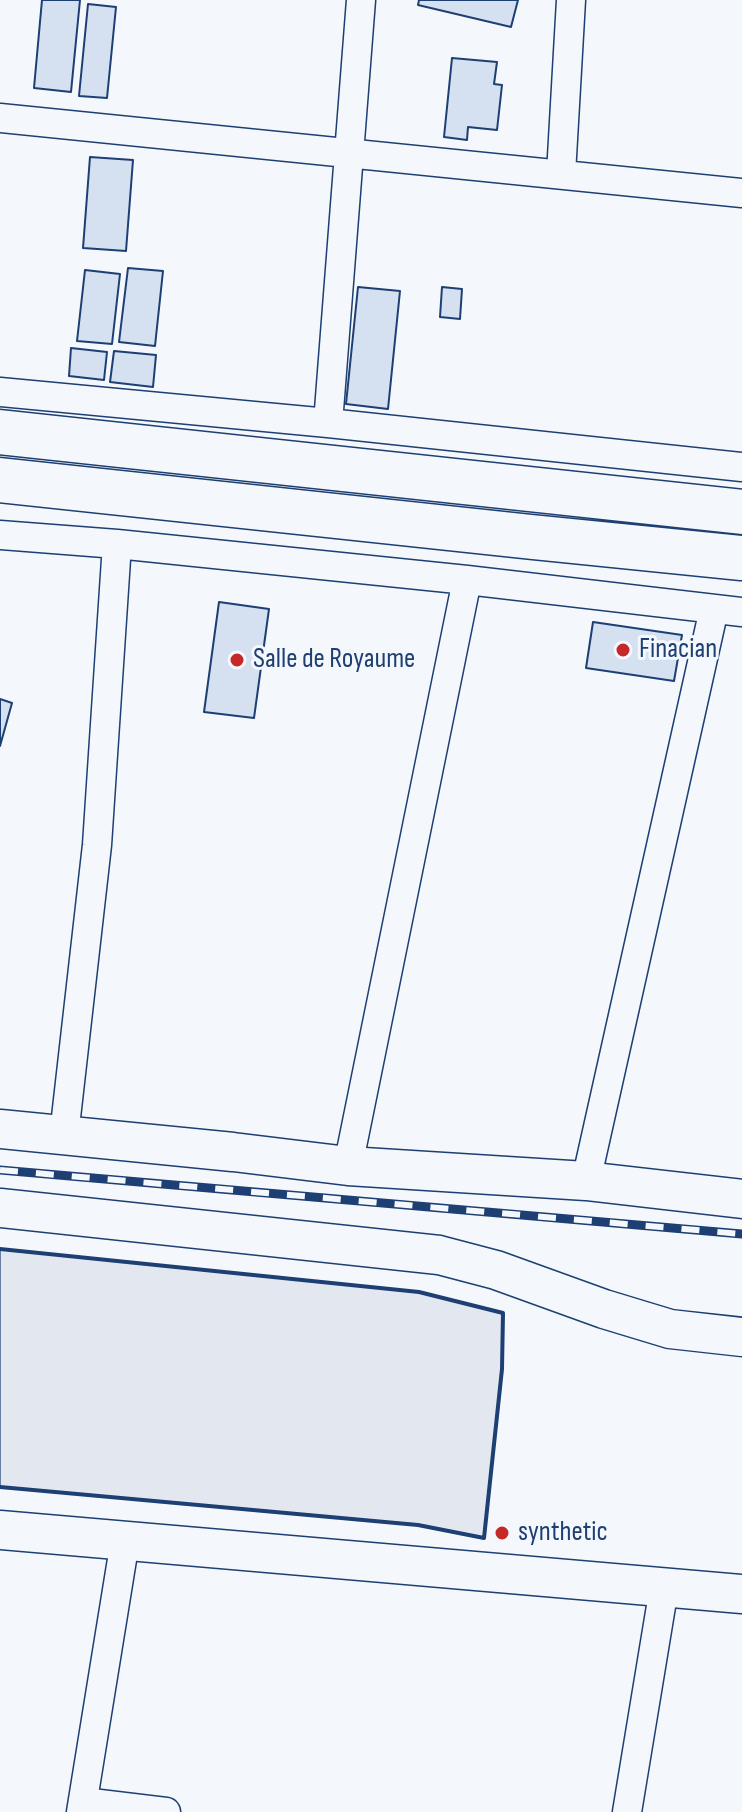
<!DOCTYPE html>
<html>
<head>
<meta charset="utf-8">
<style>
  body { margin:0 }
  canvas { display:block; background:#f4f7fb }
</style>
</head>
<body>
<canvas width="742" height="1812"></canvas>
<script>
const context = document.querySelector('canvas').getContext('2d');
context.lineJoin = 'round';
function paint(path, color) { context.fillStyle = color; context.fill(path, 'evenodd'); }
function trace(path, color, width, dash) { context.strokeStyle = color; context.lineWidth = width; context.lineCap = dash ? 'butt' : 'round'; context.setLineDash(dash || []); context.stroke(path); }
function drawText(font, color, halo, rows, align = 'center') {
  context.font = font + ' "Sofia Sans Condensed",sans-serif'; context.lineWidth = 6; context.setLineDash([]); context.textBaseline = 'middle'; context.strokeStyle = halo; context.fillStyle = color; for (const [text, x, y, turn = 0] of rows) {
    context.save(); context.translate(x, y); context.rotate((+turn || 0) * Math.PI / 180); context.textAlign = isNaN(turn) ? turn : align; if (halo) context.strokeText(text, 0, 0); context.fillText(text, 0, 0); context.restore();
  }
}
const parking = new Path2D(`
  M 0,1249 L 419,1292 L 503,1313 L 502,1369 L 484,1538 L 418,1525 L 0,1487 Z`);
paint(parking, '#e3e8f0');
trace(parking, '#687fa3', 2);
const building = new Path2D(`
  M 42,0 L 80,0 L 71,92 L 34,88 Z
  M 419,0 L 518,0 L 511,27 L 418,5 Z
  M 88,4 L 116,7 L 107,98 L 79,96 Z
  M 452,58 L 497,62 L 494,84 L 502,85 L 497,130 L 468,127 L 467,140 L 444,137 Z
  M 90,157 L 133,160 L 126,251 L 83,248 Z
  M 128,268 L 163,271 L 155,346 L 119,342 Z
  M 85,270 L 120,274 L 112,344 L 77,341 Z
  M 358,287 L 400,291 L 388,409 L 346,404 Z
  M 442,287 L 462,289 L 460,319 L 440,317 Z
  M 71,348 L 107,352 L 104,380 L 69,376 Z
  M 114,351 L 156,355 L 153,387 L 110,382 Z
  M 219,602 L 269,609 L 254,718 L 204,712 Z
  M 593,622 L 682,635 L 674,681 L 586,668 Z
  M 0,699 L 12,703 L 0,746 Z`);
paint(building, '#d5e0f0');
trace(building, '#1d3f73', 2);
const minor = new Path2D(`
  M 0,118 L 742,193
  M 561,174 L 571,0
  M 0,392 L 328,423 L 742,467
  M 328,423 L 361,0
  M 0,535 L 117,544 L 467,580 L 742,612
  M 64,1135 L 97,845 L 117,544
  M 348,1166 L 467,580
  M 586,1181 L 714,609
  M 83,1802 L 166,1812
  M 81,1812 L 125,1541
  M 627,1812 L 664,1588`);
const secondary = new Path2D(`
  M 0,1129 L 233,1152 L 348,1166 L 586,1181 L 742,1199
  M 0,1208 L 439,1255 L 496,1270 L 604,1309 L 670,1329 L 742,1337
  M 0,1530 L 742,1594`);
const trunk = new Path2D(`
  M 0,432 L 742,512
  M 0,480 L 532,537 L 742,558`);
trace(minor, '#1d3f73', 31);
trace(secondary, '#1d3f73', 41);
trace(trunk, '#1d3f73', 47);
trace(minor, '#f4f7fb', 28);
trace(secondary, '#f4f7fb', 38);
trace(trunk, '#f4f7fb', 44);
const rail = new Path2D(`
  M 0,1170 L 742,1234`);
trace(rail, '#1d3f73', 9);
trace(rail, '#f4f7fb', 6, [18]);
trace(new Path2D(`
  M 0,1249 L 419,1292 L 503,1313 L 502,1369 L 484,1538 L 418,1525 L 0,1487`), '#1d3f73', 4);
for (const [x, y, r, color] of [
  [623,650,8,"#c62828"],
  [237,660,8,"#c62828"],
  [502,1533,8,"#c62828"]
]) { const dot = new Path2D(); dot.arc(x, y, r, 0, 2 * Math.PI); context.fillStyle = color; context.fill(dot); trace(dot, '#f4f7fb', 3); }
drawText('28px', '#1d3f73', '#f4f7fb', [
  ["Finacian",639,650],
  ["Salle de Royaume",253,660],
  ["synthetic",518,1533]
], 'left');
</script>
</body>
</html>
